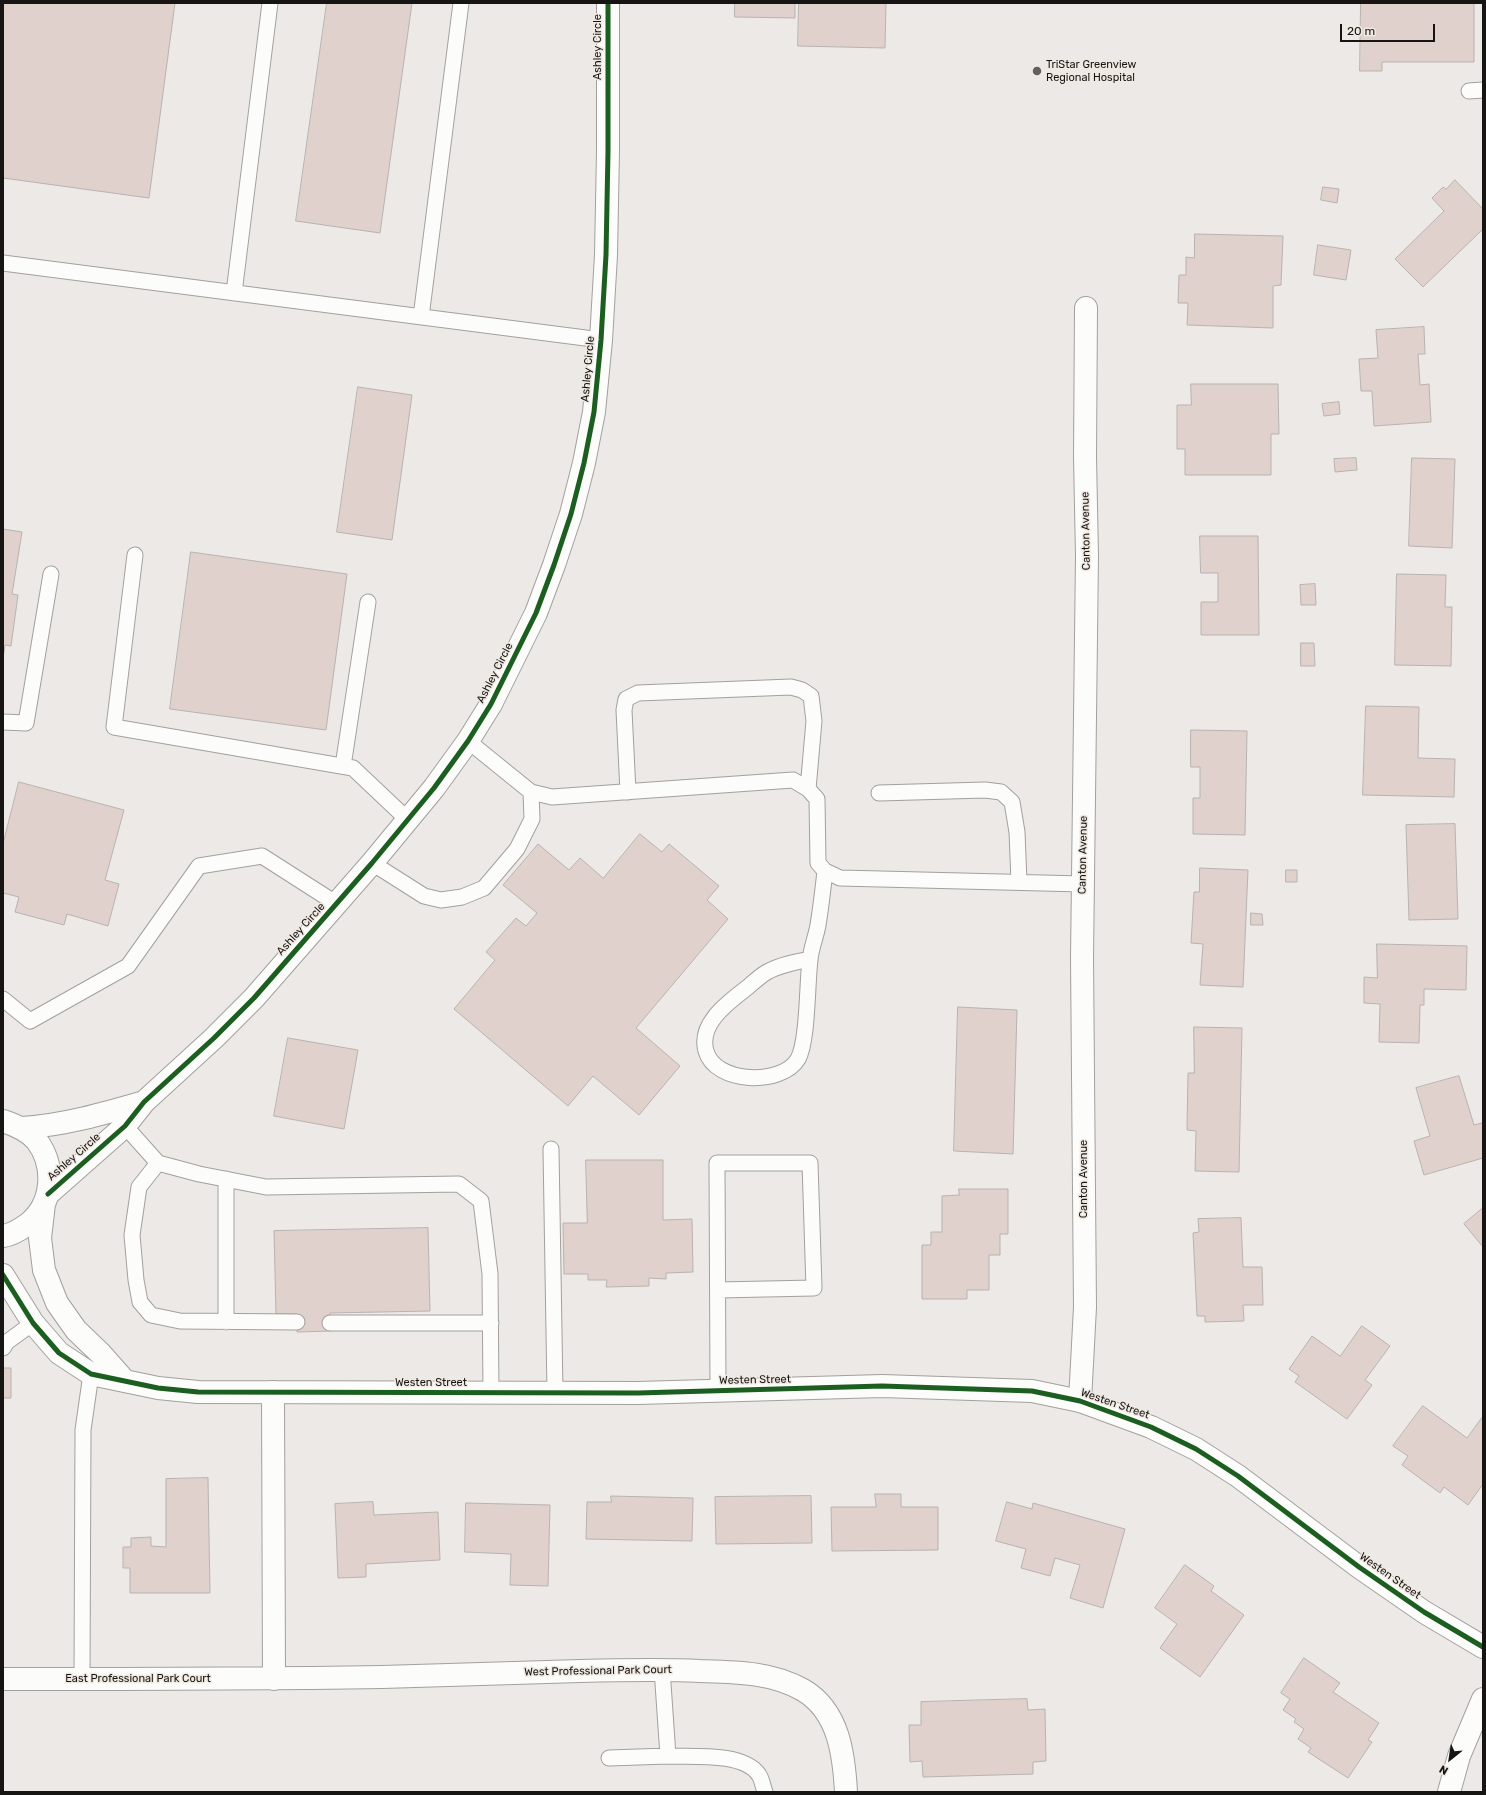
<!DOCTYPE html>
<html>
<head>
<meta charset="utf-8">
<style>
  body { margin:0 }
  #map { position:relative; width:1486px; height:1795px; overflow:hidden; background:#ece9e6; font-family:Rubik,sans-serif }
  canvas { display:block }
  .frame { position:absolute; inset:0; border:4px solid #171513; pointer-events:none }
  .north { position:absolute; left:1430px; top:1739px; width:40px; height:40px; -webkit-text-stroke:3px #f0e9e2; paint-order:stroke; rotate:210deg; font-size:11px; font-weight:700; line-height:16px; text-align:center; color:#171513 }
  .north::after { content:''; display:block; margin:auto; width:14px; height:18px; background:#171513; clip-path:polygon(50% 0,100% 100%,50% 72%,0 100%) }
  .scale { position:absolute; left:1340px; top:24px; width:95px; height:18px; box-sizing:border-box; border:2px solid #171513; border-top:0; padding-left:5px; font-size:12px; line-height:14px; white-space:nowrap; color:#171513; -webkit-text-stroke:3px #f0e9e2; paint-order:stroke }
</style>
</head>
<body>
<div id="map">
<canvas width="1486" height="1795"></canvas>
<div class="frame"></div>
<div class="north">N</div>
<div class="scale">20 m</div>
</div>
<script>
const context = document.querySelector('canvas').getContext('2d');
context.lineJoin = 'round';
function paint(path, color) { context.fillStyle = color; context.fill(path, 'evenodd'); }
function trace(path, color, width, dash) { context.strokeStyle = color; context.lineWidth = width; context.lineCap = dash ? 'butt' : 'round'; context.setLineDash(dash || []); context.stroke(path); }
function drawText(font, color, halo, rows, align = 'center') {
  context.font = font + ' Rubik,sans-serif'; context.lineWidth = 3; context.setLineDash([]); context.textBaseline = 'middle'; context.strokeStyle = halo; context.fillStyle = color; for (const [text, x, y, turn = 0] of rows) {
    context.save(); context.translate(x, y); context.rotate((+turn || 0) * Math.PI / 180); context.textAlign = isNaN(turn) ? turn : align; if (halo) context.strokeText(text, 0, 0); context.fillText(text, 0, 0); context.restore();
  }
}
const building = new Path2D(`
  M 3,3 L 175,3 L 149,198 L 3,178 Z
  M 327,3 L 412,3 L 380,233 L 296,221 Z
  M 735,3 L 795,3 L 795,18 L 735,17 Z
  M 799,3 L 886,3 L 885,48 L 798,46 Z
  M 1361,3 L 1474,3 L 1474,62 L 1382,62 L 1382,71 L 1360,71 Z
  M 1455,180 L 1483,209 L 1483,229 L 1423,287 L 1395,259 L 1444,211 L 1432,198 L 1443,187 L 1446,189 Z
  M 1323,187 L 1339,189 L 1337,203 L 1321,200 Z
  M 1195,234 L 1283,236 L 1281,285 L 1273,286 L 1273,328 L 1187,325 L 1188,303 L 1178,303 L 1179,275 L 1186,275 L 1186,257 L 1194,258 Z
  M 1318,245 L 1351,250 L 1346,280 L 1314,275 Z
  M 1424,327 L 1425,354 L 1418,354 L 1420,385 L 1429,384 L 1431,422 L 1374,426 L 1372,391 L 1361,391 L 1359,359 L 1378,358 L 1376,330 Z
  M 1191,384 L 1278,384 L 1279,434 L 1271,434 L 1271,475 L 1185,475 L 1185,449 L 1177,449 L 1177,405 L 1191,405 Z
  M 358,387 L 412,395 L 392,540 L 337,532 Z
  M 1339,402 L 1340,414 L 1324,416 L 1322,404 Z
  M 1356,458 L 1357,470 L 1335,472 L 1334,459 Z
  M 1412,458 L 1455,459 L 1452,548 L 1409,546 Z
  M 3,529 L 22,532 L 12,594 L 18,595 L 11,646 L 5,645 L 3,659 Z
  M 1200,536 L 1258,536 L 1259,635 L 1201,635 L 1201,602 L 1218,602 L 1218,573 L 1201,573 Z
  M 191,552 L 347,574 L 326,730 L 170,709 Z
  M 1397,574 L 1446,575 L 1445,607 L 1452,607 L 1451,666 L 1395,665 Z
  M 1315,584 L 1316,605 L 1301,605 L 1300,585 Z
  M 1301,643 L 1314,643 L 1315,666 L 1301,666 Z
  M 1366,706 L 1419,707 L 1418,758 L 1455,759 L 1454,797 L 1363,795 Z
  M 1191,730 L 1247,731 L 1245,835 L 1193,834 L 1193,798 L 1200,798 L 1200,767 L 1191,767 Z
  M 19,782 L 124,810 L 105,880 L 119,884 L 108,926 L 67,914 L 64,925 L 15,912 L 19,897 L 3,893 L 3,844 Z
  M 1455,824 L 1458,919 L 1409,920 L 1406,825 Z
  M 640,834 L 662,852 L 669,844 L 719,886 L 707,900 L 728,919 L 636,1028 L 680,1066 L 639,1115 L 593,1076 L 568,1106 L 454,1009 L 495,960 L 486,952 L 516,918 L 526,926 L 537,913 L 503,885 L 538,844 L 569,870 L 580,858 L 603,878 Z
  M 1200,868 L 1248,870 L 1243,987 L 1200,985 L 1203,944 L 1191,943 L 1194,892 L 1199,892 Z
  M 1286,870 L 1297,870 L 1297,882 L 1286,882 Z
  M 1251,913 L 1262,914 L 1263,925 L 1251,925 Z
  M 1377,944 L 1467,946 L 1466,990 L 1424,989 L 1424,1005 L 1420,1005 L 1419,1043 L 1379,1042 L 1380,1004 L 1364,1003 L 1364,977 L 1377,978 Z
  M 958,1007 L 1017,1010 L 1013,1154 L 954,1151 Z
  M 1194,1027 L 1242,1028 L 1239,1172 L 1195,1171 L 1196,1131 L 1187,1130 L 1188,1073 L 1194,1073 Z
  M 288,1038 L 358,1050 L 344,1129 L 274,1116 Z
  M 1459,1076 L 1474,1125 L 1482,1123 L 1483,1126 L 1483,1158 L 1424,1175 L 1414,1141 L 1430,1136 L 1416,1088 Z
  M 586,1160 L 663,1160 L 663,1220 L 692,1219 L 693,1272 L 666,1273 L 666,1279 L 649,1278 L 649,1286 L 606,1287 L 607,1280 L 588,1280 L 588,1274 L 564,1274 L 563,1223 L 587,1223 Z
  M 959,1189 L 1008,1189 L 1008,1234 L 1000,1234 L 1000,1255 L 989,1255 L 989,1290 L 967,1290 L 967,1299 L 922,1299 L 922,1245 L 931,1245 L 931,1232 L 942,1232 L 942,1196 L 959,1195 Z
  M 1483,1208 L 1483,1247 L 1464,1224 Z
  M 1241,1218 L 1243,1267 L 1262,1267 L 1263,1305 L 1243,1305 L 1244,1321 L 1205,1322 L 1205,1316 L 1197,1316 L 1193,1233 L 1199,1232 L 1198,1219 Z
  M 428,1228 L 430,1311 L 330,1313 L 331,1331 L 297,1332 L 297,1314 L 276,1314 L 274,1231 Z
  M 1362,1326 L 1390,1346 L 1365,1380 L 1372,1385 L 1347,1419 L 1295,1382 L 1299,1376 L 1289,1369 L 1312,1336 L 1340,1356 Z
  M 3,1368 L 11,1368 L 11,1398 L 3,1398 Z
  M 1423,1406 L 1467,1438 L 1483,1416 L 1483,1484 L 1468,1505 L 1444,1487 L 1440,1493 L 1402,1465 L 1408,1456 L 1393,1446 Z
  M 208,1478 L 210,1593 L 130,1593 L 130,1568 L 123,1568 L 123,1547 L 131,1547 L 131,1538 L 151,1537 L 151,1546 L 166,1547 L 166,1479 Z
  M 875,1494 L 901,1494 L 901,1507 L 938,1507 L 938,1550 L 832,1551 L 831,1507 L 876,1507 Z
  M 611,1496 L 693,1498 L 692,1541 L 586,1539 L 587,1502 L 611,1502 Z
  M 811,1496 L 812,1543 L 716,1544 L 715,1497 Z
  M 373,1502 L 374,1515 L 438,1512 L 440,1560 L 366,1564 L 366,1577 L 338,1578 L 335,1504 Z
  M 1007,1502 L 1032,1509 L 1033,1503 L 1125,1529 L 1103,1608 L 1070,1598 L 1080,1565 L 1055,1558 L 1050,1576 L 1021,1568 L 1026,1549 L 996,1541 Z
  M 466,1503 L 550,1505 L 548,1586 L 510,1585 L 511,1554 L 465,1552 Z
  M 1185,1565 L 1214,1586 L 1211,1591 L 1244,1615 L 1200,1677 L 1160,1648 L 1177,1624 L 1155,1608 Z
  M 1304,1658 L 1340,1683 L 1333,1692 L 1379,1723 L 1368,1740 L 1372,1742 L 1348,1778 L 1308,1752 L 1311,1748 L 1298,1739 L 1304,1729 L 1294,1722 L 1296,1719 L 1283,1710 L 1290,1699 L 1281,1693 Z
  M 1027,1699 L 1028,1710 L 1045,1709 L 1046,1761 L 1033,1762 L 1033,1774 L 923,1777 L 922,1761 L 910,1762 L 909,1725 L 921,1725 L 921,1702 Z`);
paint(building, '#e0d1cd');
trace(building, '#b6b3b1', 1);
const service = new Path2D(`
  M 1469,91 L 1483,90
  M 3,263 L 601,340
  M 234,293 L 270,3
  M 421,317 L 461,3
  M 135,555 L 114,727 L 353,768 L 408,820
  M 3,722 L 26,723 L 51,574
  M 468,741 L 531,792 L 552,797 L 793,780 L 808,789 L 817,799 L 818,863 L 825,871 L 840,878 L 1083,884
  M 343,766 L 368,602
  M 628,792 L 624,710 L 626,699 L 638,693 L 791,687 L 802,690 L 811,696 L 814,721 L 808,789
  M 879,793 L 985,790 L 1001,792 L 1012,802 L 1017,832 L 1019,882
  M 372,863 L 424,896 L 441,900 L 462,897 L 484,888 L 517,849 L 532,819 L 531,792
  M 810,959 C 795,962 780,965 767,972 C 760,976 754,982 748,987 C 729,1002 698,1023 706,1051 C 715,1084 782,1086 798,1059 C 808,1041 807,983 810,960 C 811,948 816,937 818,925 C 821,907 823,889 825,871
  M 3,999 L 30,1021 L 128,966 L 199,866 L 262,856 L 337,904
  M 125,1126 L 158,1163 L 199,1174 L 266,1187 L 459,1184 L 481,1201 L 490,1274 L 491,1393
  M 551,1149 L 555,1393
  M 158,1163 L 139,1187 L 132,1235 L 136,1280 L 140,1302 L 151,1315 L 180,1321 L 297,1322
  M 226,1179 L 226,1322
  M 330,1323 L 491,1323
  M 3,1348 L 7,1342 L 33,1323
  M 718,1391 L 717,1163 L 810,1163 L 814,1288 L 718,1290
  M 82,1679 L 83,1430 L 91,1374
  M 668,1756 C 692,1757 744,1752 759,1775 C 762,1779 763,1787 765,1792
  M 609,1758 L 668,1756 L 662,1669`);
const minor = new Path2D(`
  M 22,1128 C 64,1125 103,1114 144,1102
  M 48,1194 L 125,1126 L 144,1102 L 214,1038 L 254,998 L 372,863 L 434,788 L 468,741 L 491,704 L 536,613 L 554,565 L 571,514 L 584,463 L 594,412 L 601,340 L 606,255 L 608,151 L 608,3
  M 273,1392 L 274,1679
  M 1080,1401 L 1085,1307 L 1082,958 L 1087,556 L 1085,457 L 1086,308
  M 3,1679 C 129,1679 255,1679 382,1677 C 448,1675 514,1673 580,1671 C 620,1670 660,1669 700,1671 C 736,1672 772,1672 803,1690 C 839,1711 844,1755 846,1792
  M 1449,1792 L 1459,1756 L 1483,1699`);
const tertiary = new Path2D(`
  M 3,1121 C 15,1125 29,1131 37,1141 C 56,1167 53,1204 28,1224 C 21,1229 12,1235 3,1236
  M 44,1204 L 40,1238 L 44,1270 L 57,1303 L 76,1330 L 101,1354 L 124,1380
  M 3,1275 L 33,1323 L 59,1353 L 91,1374 L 158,1388 L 198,1392 L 638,1393 L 882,1386 L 1032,1391 L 1080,1401 L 1151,1427 L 1196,1449 L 1238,1476 L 1359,1567 L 1424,1612 L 1483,1647`);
trace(service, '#a3a09e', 17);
trace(minor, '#a3a09e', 24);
trace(tertiary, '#a3a09e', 24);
trace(service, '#fcfcfb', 15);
trace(minor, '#fcfcfb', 22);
trace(tertiary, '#fcfcfb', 22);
trace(new Path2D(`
  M 48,1194 L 125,1126 L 144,1102 L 214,1038 L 254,998 L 372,863 L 434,788 L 468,741 L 491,704 L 536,613 L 554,565 L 571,514 L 584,463 L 594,412 L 601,340 L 606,255 L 608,151 L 608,3
  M 3,1275 L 33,1323 L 59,1353 L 91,1374 L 158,1388 L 198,1392 L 638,1393 L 882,1386 L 1032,1391 L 1080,1401 L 1151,1427 L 1196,1449 L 1238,1476 L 1359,1567 L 1424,1612 L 1483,1647`), '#1b5e20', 5);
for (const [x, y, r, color] of [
  [1037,71,5,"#625f5d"]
]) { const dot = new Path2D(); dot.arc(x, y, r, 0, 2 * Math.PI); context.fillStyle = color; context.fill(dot); trace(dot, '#f0e9e2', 1.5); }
drawText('11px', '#171513', '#f0e9e2', [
  ["Ashley Circle",598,47,-90],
  ["Ashley Circle",588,369,-85],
  ["Canton Avenue",1086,531,-91],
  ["Ashley Circle",495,673,-63],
  ["Canton Avenue",1083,855,-89],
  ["Ashley Circle",301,929,-48],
  ["Ashley Circle",74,1157,-41],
  ["Canton Avenue",1084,1179,-90],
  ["Westen Street",755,1380,-1],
  ["Westen Street",431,1383],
  ["Westen Street",1115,1404,19],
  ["Westen Street",1390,1576,35],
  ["West Professional Park Court",598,1671,-1],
  ["East Professional Park Court",138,1679]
]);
drawText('11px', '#171513', '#f0e9e2', [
  ["TriStar Greenview",1046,65],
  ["Regional Hospital",1046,78]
], 'left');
</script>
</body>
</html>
